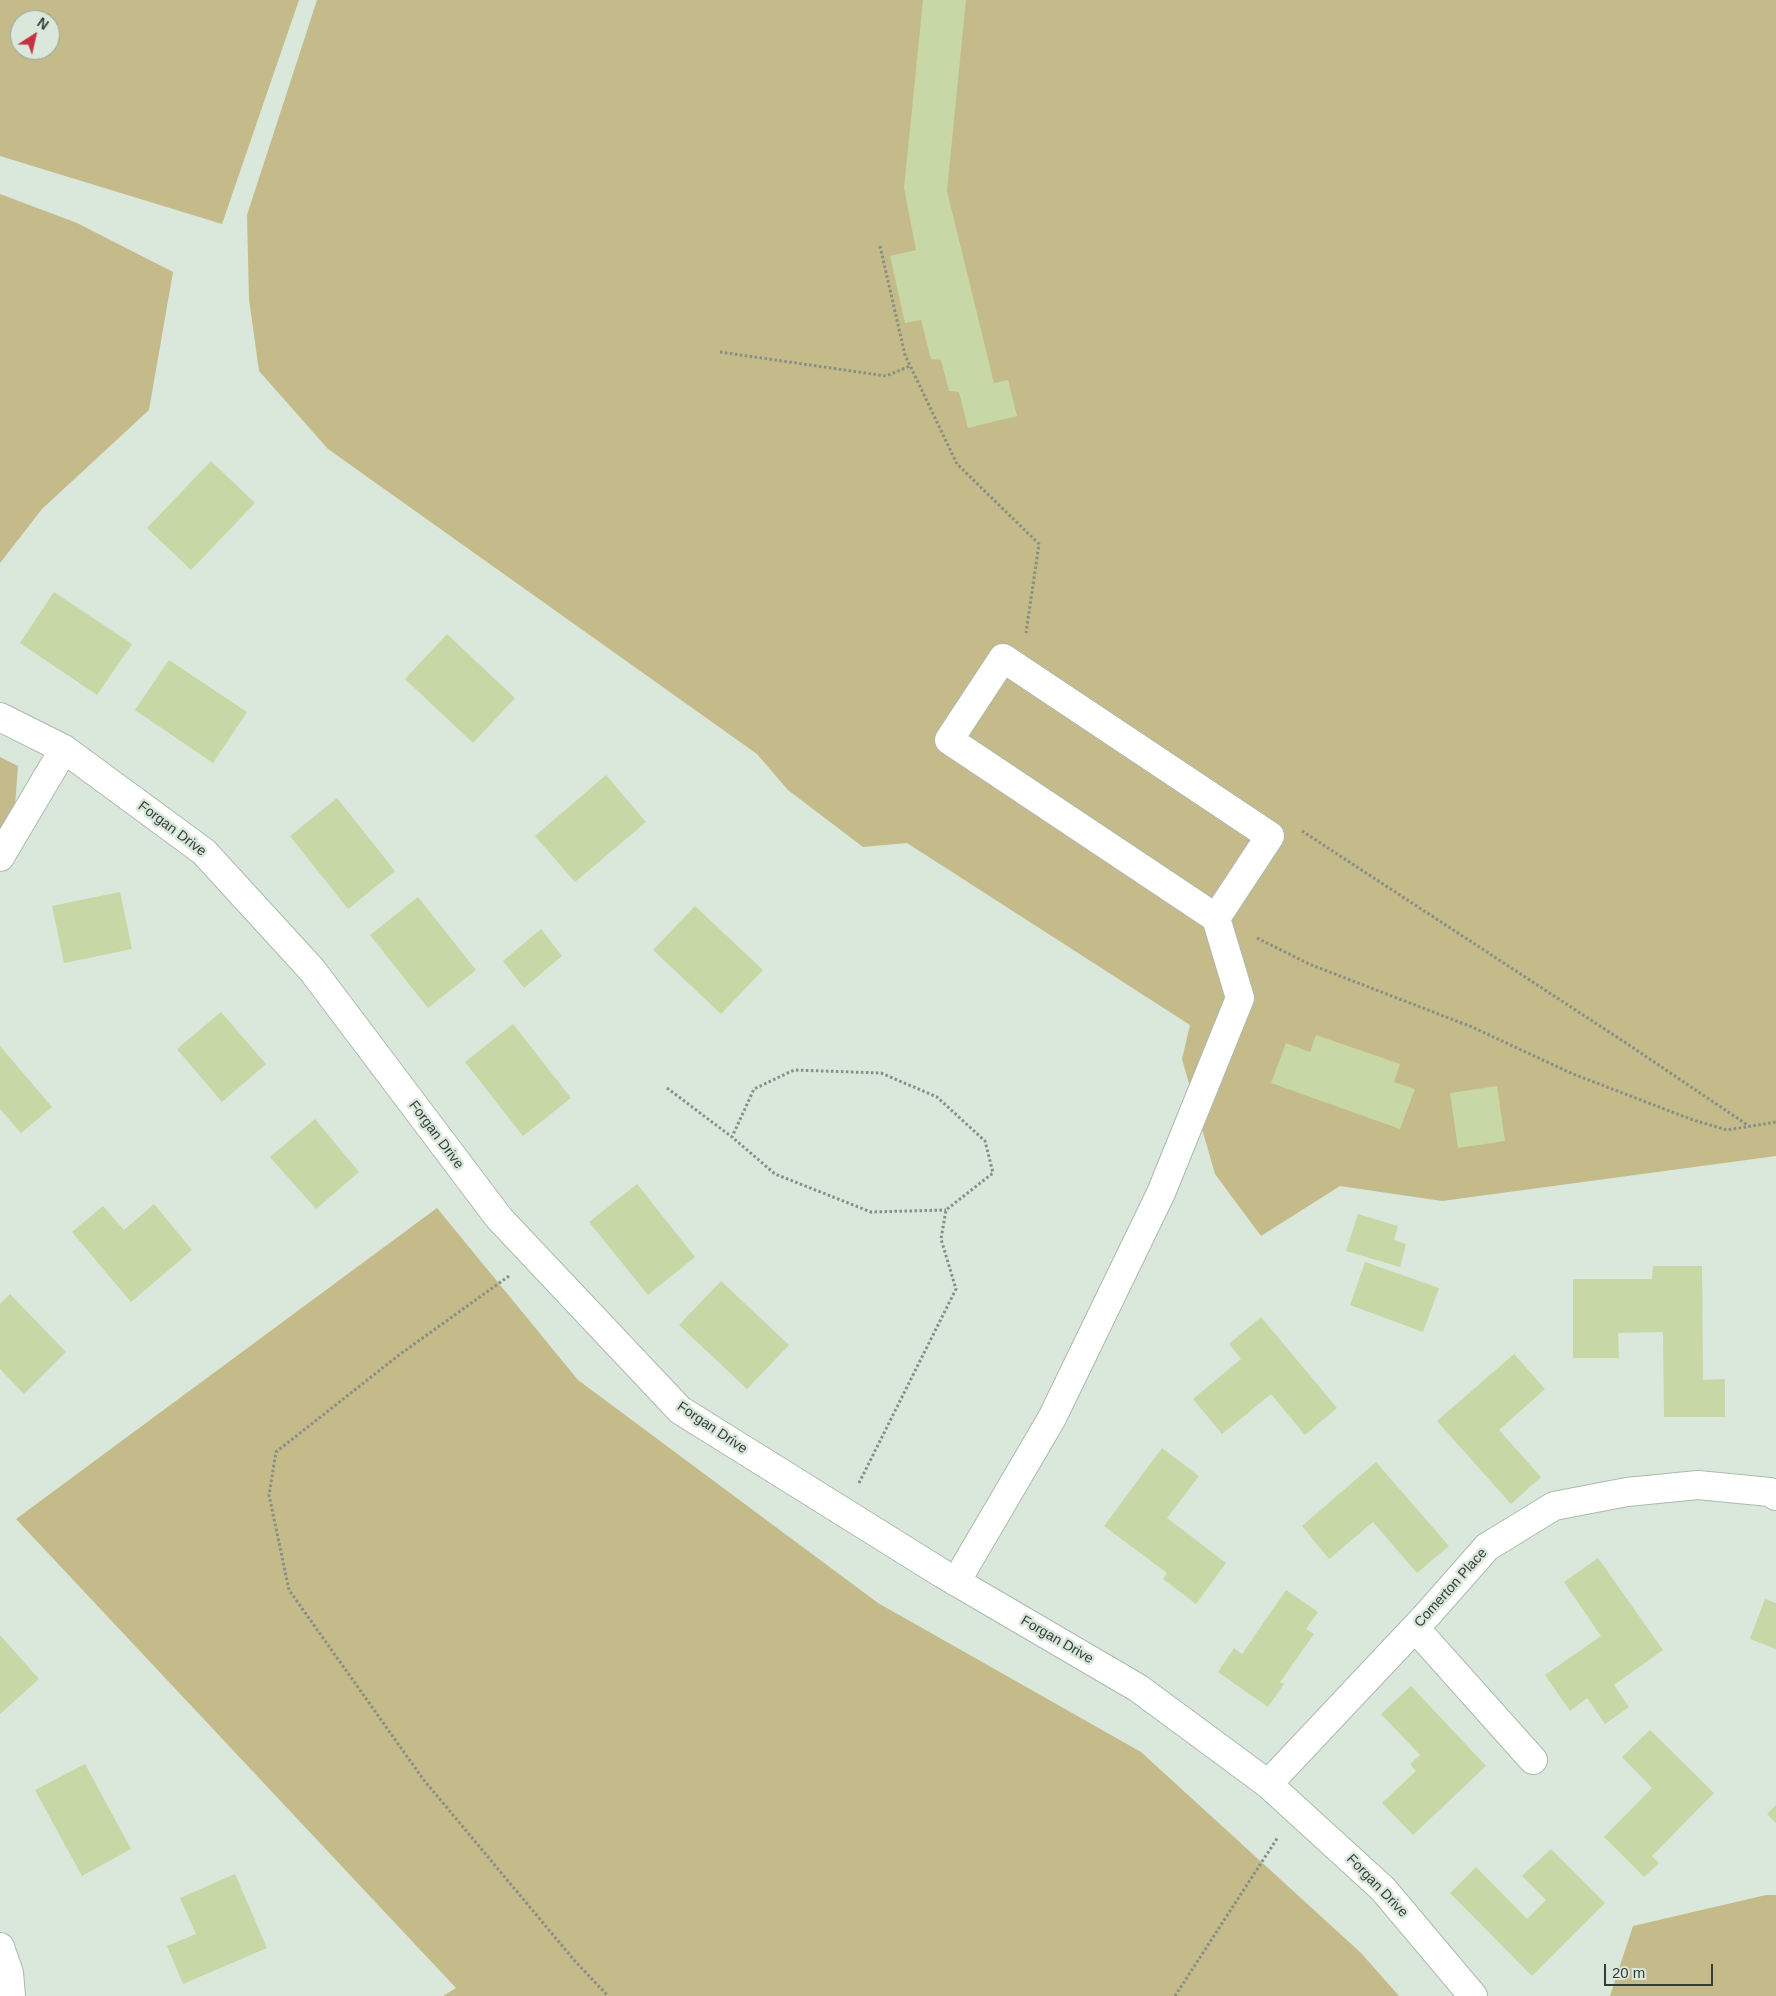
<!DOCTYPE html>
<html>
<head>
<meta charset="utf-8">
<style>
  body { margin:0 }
  #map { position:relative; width:1776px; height:1996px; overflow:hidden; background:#d9e8da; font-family:Helvetica,sans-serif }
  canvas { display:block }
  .north { position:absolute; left:10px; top:10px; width:50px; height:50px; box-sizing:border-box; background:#d9e8da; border:1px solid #98a399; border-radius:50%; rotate:35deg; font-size:14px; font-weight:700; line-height:20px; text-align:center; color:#363c37 }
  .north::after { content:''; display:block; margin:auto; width:18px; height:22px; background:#c43341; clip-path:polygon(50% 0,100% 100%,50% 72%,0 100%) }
  .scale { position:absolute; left:1604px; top:1964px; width:109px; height:22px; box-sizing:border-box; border:2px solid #363c37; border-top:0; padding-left:6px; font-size:15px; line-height:18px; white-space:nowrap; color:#363c37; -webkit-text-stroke:4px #d9e8da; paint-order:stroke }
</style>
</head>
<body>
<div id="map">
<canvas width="1776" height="1996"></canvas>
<div class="north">N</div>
<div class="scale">20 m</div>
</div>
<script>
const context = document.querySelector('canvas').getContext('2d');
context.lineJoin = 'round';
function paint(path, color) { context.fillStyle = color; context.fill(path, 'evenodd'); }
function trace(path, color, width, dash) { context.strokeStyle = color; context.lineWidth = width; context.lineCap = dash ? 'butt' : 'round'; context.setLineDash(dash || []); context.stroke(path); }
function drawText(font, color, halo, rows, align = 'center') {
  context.font = font + ' Helvetica,sans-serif'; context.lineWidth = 5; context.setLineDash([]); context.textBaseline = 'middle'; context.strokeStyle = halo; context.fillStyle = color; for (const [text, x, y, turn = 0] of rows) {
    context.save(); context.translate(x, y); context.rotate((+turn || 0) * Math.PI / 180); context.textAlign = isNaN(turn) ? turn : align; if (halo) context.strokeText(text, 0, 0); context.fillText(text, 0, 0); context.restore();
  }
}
paint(new Path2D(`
  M 0,0 L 299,0 L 222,224 L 0,156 ZM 20,20 L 50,20 L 50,50 L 20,50 Z
  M 317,0 L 1776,0 L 1776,1156 L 1442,1201 L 1340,1186 L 1261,1236 L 1215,1174 L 1182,1059 L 1190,1025 L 907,843 L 863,847 L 788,790 L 757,754 L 328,449 L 259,371 L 249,299 L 247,215 Z
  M 0,194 L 77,223 L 173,272 L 149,410 L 42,509 L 0,563 Z
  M 0,757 L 18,766 L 15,806 L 0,832 Z
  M 437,1208 L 578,1380 L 878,1603 L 1141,1752 L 1361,1953 L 1399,1996 L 443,1996 L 456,1988 L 16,1519 Z
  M 1766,1895 L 1776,1895 L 1776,1996 L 1610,1996 L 1633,1926 Z`), '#c5ba8a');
paint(new Path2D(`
  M 923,0 L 966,0 L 947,191 L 994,383 L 1008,380 L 1017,416 L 968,428 L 959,392 L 949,391 L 941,360 L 931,359 L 921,320 L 905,323 L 890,256 L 916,250 L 904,188 Z
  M 211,461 L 255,503 L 191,570 L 147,528 Z
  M 54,592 L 132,644 L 97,695 L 20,643 Z
  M 447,634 L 515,698 L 473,743 L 405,679 Z
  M 169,660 L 247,712 L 213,763 L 135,710 Z
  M 606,775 L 646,822 L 575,882 L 535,836 Z
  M 337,798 L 395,871 L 348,909 L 290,836 Z
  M 120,892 L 132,949 L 64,963 L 52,906 Z
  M 418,897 L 476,970 L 428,1008 L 370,935 Z
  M 695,906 L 763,970 L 721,1014 L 653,950 Z
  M 541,929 L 562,956 L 524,988 L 503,961 Z
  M 221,1012 L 266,1064 L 222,1102 L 177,1049 Z
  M 513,1024 L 571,1098 L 523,1136 L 465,1062 Z
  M 1316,1035 L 1400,1064 L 1394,1082 L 1415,1089 L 1400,1129 L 1271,1083 L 1286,1043 L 1310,1052 Z
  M 0,1046 L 52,1107 L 21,1133 L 0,1109 Z
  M 1497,1086 L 1505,1141 L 1458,1148 L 1450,1093 Z
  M 315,1119 L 359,1172 L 316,1209 L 270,1157 Z
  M 637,1184 L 695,1257 L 648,1295 L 589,1222 Z
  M 154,1204 L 192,1250 L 131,1302 L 72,1232 L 103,1206 L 124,1230 Z
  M 1358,1214 L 1398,1226 L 1394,1240 L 1406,1244 L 1400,1267 L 1346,1251 Z
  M 1365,1262 L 1439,1288 L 1423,1332 L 1350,1305 Z
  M 1653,1266 L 1702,1266 L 1703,1380 L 1725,1379 L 1725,1417 L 1664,1417 L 1663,1332 L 1618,1333 L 1619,1358 L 1573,1358 L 1573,1279 L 1652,1279 Z
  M 721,1281 L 789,1345 L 747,1389 L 679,1325 Z
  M 10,1294 L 66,1352 L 24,1394 L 0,1369 L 0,1304 Z
  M 1261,1317 L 1337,1408 L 1305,1435 L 1271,1394 L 1222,1434 L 1193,1399 L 1241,1359 L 1229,1344 Z
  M 1514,1354 L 1545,1389 L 1499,1430 L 1541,1477 L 1511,1504 L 1437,1421 Z
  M 1162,1448 L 1199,1476 L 1167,1518 L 1226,1563 L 1196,1604 L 1163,1579 L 1167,1573 L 1104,1526 Z
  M 1376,1462 L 1449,1546 L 1417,1573 L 1373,1522 L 1329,1559 L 1302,1526 Z
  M 1598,1558 L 1663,1650 L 1614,1685 L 1629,1707 L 1605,1724 L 1587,1698 L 1570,1711 L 1545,1675 L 1601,1636 L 1564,1582 Z
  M 1286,1590 L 1318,1612 L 1306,1629 L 1314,1634 L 1280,1682 L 1284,1684 L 1268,1707 L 1218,1672 L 1234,1648 L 1242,1654 Z
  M 1765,1599 L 1776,1603 L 1776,1649 L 1750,1639 Z
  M 0,1635 L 39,1679 L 0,1714 Z
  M 1411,1686 L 1486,1766 L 1413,1835 L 1382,1803 L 1416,1771 L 1410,1764 L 1420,1755 L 1381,1714 Z
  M 1650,1730 L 1714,1793 L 1652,1856 L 1659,1863 L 1644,1877 L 1604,1837 L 1652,1788 L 1622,1757 Z
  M 85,1764 L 131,1849 L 82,1876 L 35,1790 Z
  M 1776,1805 L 1776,1823 L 1767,1814 Z
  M 1551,1849 L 1605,1903 L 1532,1976 L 1450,1893 L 1476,1867 L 1527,1919 L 1546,1900 L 1522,1876 Z
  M 235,1874 L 267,1948 L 183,1984 L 167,1946 L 196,1934 L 180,1898 Z`), '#c7d7a5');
const minor = new Path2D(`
  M 0,717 L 64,749 L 204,852 L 312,970 L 499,1218 L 680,1410 L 943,1574 L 1138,1688 L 1268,1784 L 1383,1889 L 1473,1996
  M 0,857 L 64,749
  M 956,1582 L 1052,1418 L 1161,1193 L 1240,998 L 1216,918 L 949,740 L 1003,658 L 1270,836 L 1216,918
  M 1415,1628 L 1533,1760
  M 1268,1784 L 1428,1614 L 1487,1547 L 1554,1506 L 1627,1492 L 1698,1485 L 1770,1492 L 1776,1496
  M 0,1947 L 9,1973 L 11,1996`);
trace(minor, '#acbaad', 30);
trace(new Path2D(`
  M 880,246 L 905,355 L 957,464 L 1039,544 L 1026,633
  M 720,352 L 886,376 L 910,366
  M 1302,831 L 1626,1043 L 1749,1126
  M 1257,938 L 1309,964 L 1472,1027 L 1573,1074 L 1693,1120 L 1727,1130 L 1776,1122
  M 667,1088 L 732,1137
  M 509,1276 L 399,1355 L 276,1452 L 269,1495 L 289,1590 L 423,1779 L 574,1960 L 608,1996
  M 859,1483 L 956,1289 L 941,1239 L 946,1210 L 993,1173 L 985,1141 L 937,1097 L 881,1073 L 794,1070 L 754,1089 L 732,1137 L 775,1174 L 871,1212 L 946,1210
  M 1175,1996 L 1278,1837`), '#858f86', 3, [2.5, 2.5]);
trace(minor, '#fff', 28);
drawText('14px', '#363c37', '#d9e8da', [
  ["Forgan Drive",172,829,37],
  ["Forgan Drive",436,1135,53],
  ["Forgan Drive",712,1428,34],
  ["Comerton Place",1451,1588,-48],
  ["Forgan Drive",1057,1640,30],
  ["Forgan Drive",1377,1886,46]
]);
</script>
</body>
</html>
